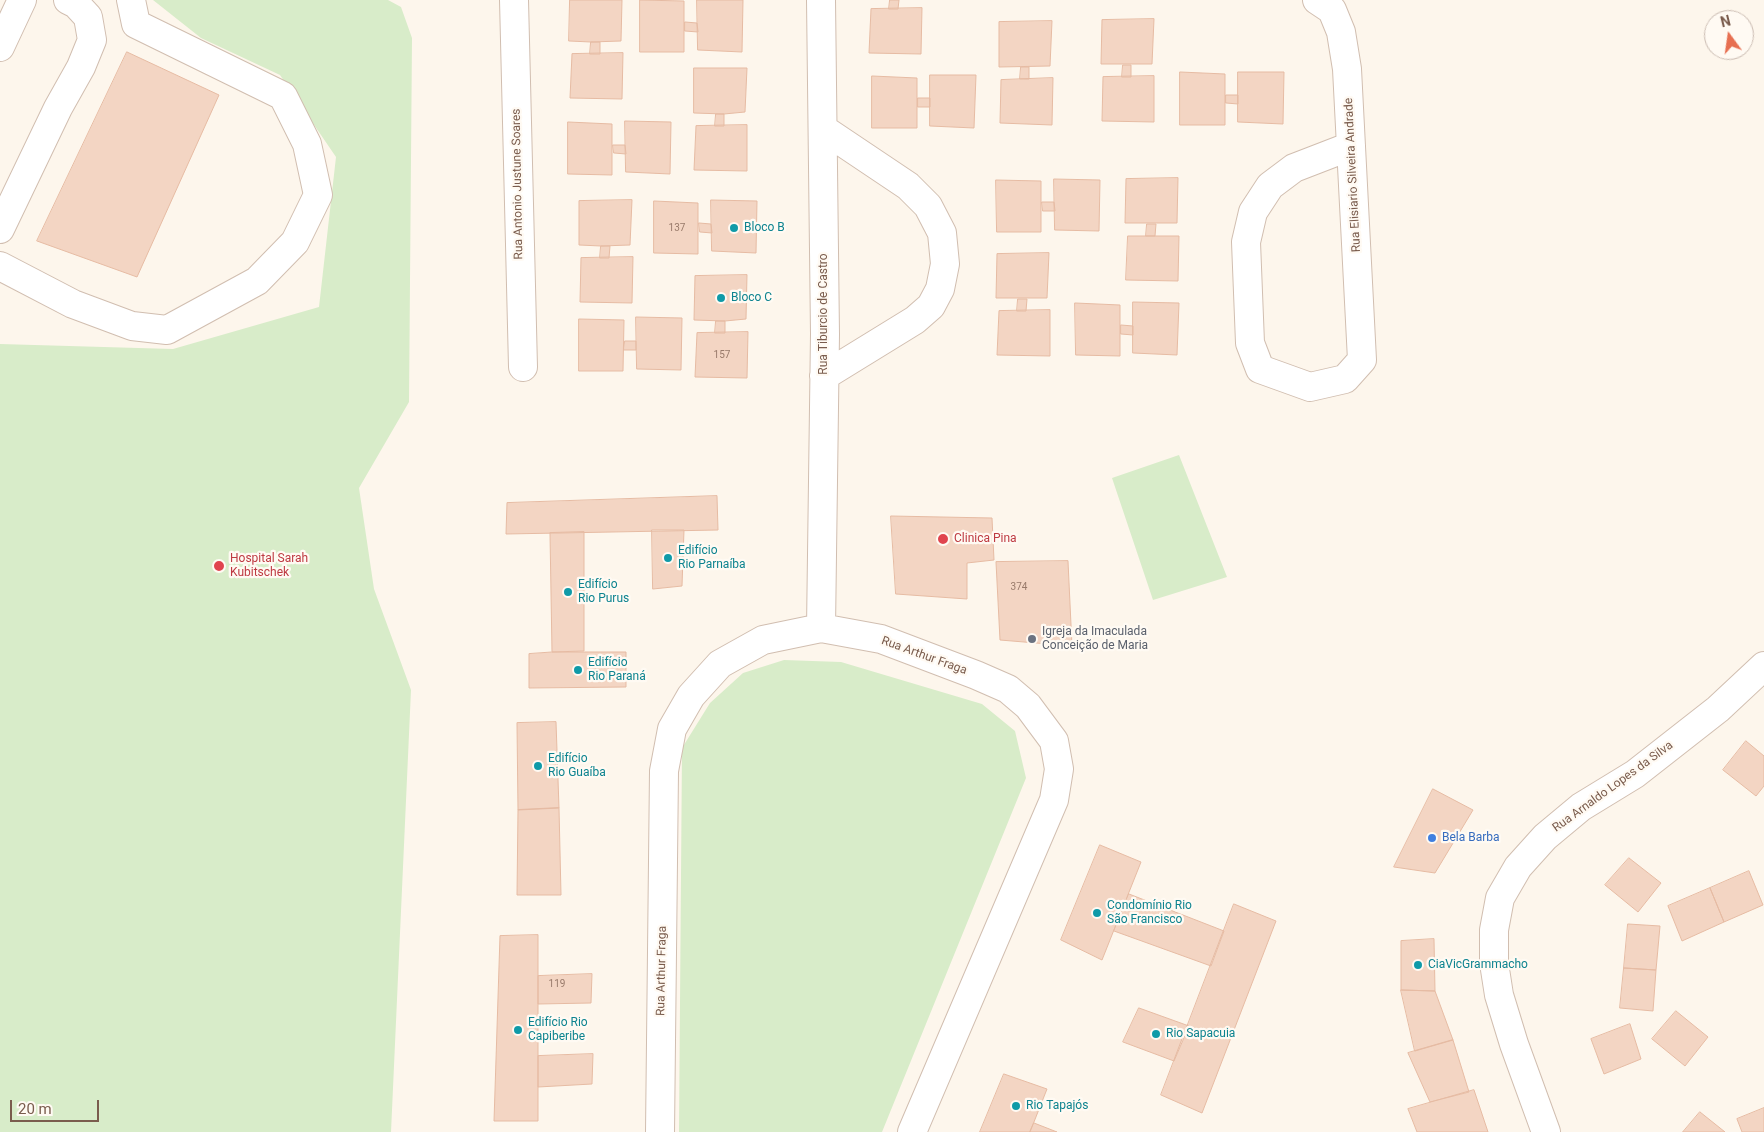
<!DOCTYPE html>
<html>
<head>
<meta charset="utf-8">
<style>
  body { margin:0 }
  #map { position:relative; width:1764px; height:1132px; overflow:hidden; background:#fdf6ec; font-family:Roboto,sans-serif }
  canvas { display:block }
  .north { position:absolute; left:1704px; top:10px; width:50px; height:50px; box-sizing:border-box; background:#fffaf3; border:1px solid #cabbb1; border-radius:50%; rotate:346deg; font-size:14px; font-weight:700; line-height:20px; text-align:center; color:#7a5c4d }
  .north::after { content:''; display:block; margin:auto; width:18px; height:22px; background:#e76f51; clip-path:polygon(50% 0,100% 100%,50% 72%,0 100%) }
  .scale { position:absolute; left:10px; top:1100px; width:89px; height:22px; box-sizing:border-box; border:2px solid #7a5c4d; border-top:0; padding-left:6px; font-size:15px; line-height:18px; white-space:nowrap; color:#7a5c4d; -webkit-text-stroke:4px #fffaf3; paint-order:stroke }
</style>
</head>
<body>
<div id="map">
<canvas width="1764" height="1132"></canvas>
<div class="north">N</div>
<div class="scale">20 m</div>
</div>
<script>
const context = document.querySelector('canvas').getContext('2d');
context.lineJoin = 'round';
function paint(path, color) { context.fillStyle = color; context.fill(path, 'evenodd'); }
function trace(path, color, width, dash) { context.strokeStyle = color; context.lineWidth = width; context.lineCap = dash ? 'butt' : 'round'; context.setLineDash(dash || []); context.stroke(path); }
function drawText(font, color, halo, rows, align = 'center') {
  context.font = font + ' Roboto,sans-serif'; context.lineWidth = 4.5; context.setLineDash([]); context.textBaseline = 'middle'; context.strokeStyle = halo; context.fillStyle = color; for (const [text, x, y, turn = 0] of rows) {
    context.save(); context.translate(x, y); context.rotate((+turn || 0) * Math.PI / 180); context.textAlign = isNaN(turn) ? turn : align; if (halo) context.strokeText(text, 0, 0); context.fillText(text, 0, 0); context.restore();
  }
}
paint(new Path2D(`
  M 153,0 L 388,0 L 401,7 L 412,38 L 409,402 L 359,488 L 374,589 L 411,690 L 391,1132 L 0,1132 L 0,344 L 173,349 L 319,307 L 336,157 L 280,75 L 201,38 Z
  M 1179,455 L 1227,577 L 1153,600 L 1112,478 Z
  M 784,660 L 841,662 L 982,704 L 1015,731 L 1026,778 L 882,1132 L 679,1132 L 682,748 L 710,703 L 743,673 Z`), '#d8ecc9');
const building = new Path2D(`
  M 570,0 L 622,0 L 621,41 L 591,42 L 569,41 Z
  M 640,0 L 684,1 L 684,52 L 640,52 Z
  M 697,0 L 743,0 L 742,52 L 698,50 Z
  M 890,0 L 899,0 L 898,9 L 889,9 Z
  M 922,8 L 921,54 L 869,53 L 871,9 Z
  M 1154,19 L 1152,64 L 1101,64 L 1102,20 Z
  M 1052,21 L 1050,66 L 999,67 L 999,22 Z
  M 685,22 L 697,23 L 698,32 L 685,31 Z
  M 591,42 L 600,42 L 600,54 L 590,54 Z
  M 127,52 L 219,95 L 137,277 L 37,241 Z
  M 623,53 L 622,99 L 570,98 L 572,54 Z
  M 1123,65 L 1131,65 L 1131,77 L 1122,77 Z
  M 1021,67 L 1029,67 L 1029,79 L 1020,79 Z
  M 694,68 L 747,68 L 745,112 L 724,114 L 694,113 Z
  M 1180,72 L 1225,74 L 1225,125 L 1180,125 Z
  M 1238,72 L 1284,72 L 1283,124 L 1238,122 Z
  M 930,75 L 976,75 L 974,128 L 930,126 Z
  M 872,76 L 917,78 L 917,128 L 872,128 Z
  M 1154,76 L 1154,122 L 1102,121 L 1103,77 Z
  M 1053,78 L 1052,125 L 1000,123 L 1001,80 Z
  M 1226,95 L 1238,95 L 1238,104 L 1226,103 Z
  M 918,98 L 930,98 L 930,107 L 918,107 Z
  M 716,114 L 724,114 L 724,126 L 715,126 Z
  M 625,121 L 671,122 L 670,174 L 626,172 Z
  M 568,122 L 612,124 L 612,175 L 568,174 Z
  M 747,125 L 747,171 L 694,170 L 696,126 Z
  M 613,145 L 625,145 L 626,154 L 614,153 Z
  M 1178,178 L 1177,223 L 1125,223 L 1126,179 Z
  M 1054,179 L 1100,180 L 1099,231 L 1055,230 Z
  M 996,180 L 1041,181 L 1041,232 L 997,232 Z
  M 632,200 L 630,245 L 601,246 L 579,245 L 579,201 Z
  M 711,200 L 757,201 L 756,253 L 712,251 Z
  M 654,201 L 698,203 L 698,254 L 654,253 Z
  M 1042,202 L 1054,202 L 1055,211 L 1043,211 Z
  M 699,223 L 711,224 L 712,233 L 700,232 Z
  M 1147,224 L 1156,224 L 1155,236 L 1146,236 Z
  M 1128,236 L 1179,236 L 1178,281 L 1126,280 Z
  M 601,246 L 610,246 L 609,258 L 600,258 Z
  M 1049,253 L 1047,298 L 996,298 L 997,254 Z
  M 633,257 L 632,303 L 580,302 L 581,258 Z
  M 747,275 L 746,319 L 725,321 L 694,320 L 695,276 Z
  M 1018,299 L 1027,299 L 1026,311 L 1017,311 Z
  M 1133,302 L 1179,303 L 1177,355 L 1133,353 Z
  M 1075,303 L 1120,305 L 1120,356 L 1076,355 Z
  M 1050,310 L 1050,356 L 997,355 L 999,311 Z
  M 636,317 L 682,318 L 681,370 L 637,369 Z
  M 579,319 L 624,320 L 623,371 L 579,371 Z
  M 716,321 L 725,321 L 725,333 L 715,333 Z
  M 1121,325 L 1133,326 L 1133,335 L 1121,334 Z
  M 748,332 L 747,378 L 695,377 L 697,333 Z
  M 625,341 L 636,341 L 636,350 L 624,350 Z
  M 717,496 L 718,530 L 506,534 L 507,503 Z
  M 891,516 L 992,518 L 994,560 L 967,563 L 967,599 L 896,594 Z
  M 652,530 L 684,530 L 682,586 L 653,589 Z
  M 584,532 L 584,651 L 552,652 L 550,533 Z
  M 1068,561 L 1072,646 L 1000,640 L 996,562 Z
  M 552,652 L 626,652 L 626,687 L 529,688 L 529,654 Z
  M 556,722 L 559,808 L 518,810 L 517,723 Z
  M 1746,741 L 1764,756 L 1764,786 L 1756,796 L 1723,770 Z
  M 1433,789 L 1473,810 L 1435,873 L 1394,867 Z
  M 559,808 L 561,895 L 517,895 L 518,810 Z
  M 1100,845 L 1141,862 L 1102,960 L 1061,940 Z
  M 1629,858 L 1661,883 L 1638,912 L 1605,885 Z
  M 1749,871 L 1763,905 L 1724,922 L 1710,888 Z
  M 1710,888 L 1724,922 L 1682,941 L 1668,906 Z
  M 1129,894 L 1224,931 L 1211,966 L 1114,931 Z
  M 1234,904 L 1276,921 L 1202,1113 L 1161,1095 Z
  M 1628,924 L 1660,926 L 1656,970 L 1624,968 Z
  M 538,935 L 538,1121 L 494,1121 L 500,936 Z
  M 1434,939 L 1435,991 L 1401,990 L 1401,941 Z
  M 1624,968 L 1656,970 L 1653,1011 L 1620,1008 Z
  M 592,974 L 591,1003 L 538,1004 L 538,976 Z
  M 1401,990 L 1435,991 L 1453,1040 L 1415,1051 Z
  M 1139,1008 L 1189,1026 L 1174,1061 L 1123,1042 Z
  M 1676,1011 L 1708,1037 L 1685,1066 L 1652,1039 Z
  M 1630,1024 L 1641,1059 L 1604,1074 L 1591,1039 Z
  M 1453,1040 L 1469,1092 L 1430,1102 L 1408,1053 Z
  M 593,1054 L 592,1084 L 538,1087 L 538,1056 Z
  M 1004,1074 L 1047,1089 L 1030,1132 L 980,1132 Z
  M 1474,1090 L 1488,1132 L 1417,1132 L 1408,1109 Z
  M 1764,1108 L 1764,1132 L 1742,1132 L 1737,1119 Z
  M 1700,1112 L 1725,1132 L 1683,1132 Z
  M 1034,1123 L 1057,1132 L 1030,1132 Z`);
paint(building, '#f3d5c3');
trace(building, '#e6bba3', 1);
const minor = new Path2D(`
  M 514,0 L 523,367
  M 1317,0 L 1332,10 L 1341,32 L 1347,69 L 1362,360 L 1345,379 L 1310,387 L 1260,369 L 1250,343 L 1246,242 L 1253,212 L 1270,186 L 1294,168 L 1351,146
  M 0,47 L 22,0
  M 823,129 L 908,186 L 928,206 L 942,233 L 945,264 L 940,289 L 931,306 L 915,320 L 824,376
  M 0,229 L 58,108 L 81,67 L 92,40 L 88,17 L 76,4 L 68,0
  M 0,266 L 73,304 L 132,326 L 167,330 L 257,281 L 295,242 L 318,195 L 307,144 L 283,96 L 136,24 L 131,0
  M 821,628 L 825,334 L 821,0
  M 660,1132 L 664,771 L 672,729 L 691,696 L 720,664 L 763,640 L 821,628 L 881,639 L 976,675 L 1008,689 L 1028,706 L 1054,741 L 1059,769 L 1054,800 L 912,1132
  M 1546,1132 L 1514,1044 L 1499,995 L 1494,963 L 1494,930 L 1500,898 L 1518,867 L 1545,837 L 1581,807 L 1635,774 L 1718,709 L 1764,666`);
trace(minor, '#d1beb0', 30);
trace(minor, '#fff', 28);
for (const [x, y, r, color] of [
  [734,228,5,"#0f9aa8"],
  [721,298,5,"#0f9aa8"],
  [943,539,6,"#e0444e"],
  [668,558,5,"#0f9aa8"],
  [219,566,6,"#e0444e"],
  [568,592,5,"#0f9aa8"],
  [1032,639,5,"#6b7280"],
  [578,670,5,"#0f9aa8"],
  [538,766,5,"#0f9aa8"],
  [1432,838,5,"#3f7fe0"],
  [1097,913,5,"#0f9aa8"],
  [1418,965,5,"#0f9aa8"],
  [518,1030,5,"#0f9aa8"],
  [1156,1034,5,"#0f9aa8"],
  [1016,1106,5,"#0f9aa8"]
]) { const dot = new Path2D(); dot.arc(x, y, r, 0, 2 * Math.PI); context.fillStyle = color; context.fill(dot); trace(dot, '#fffaf3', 2); }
drawText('10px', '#987a6a', null, [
  ["137",677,228],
  ["157",722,355],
  ["374",1019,587],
  ["119",557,984]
]);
drawText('12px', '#7a5c4d', '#fffaf3', [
  ["Rua Elisiario Silveira Andrade",1353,175,-93],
  ["Rua Antonio Justune Soares",518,184,-91],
  ["Rua Tiburcio de Castro",824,314,-90],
  ["Rua Arthur Fraga",924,656,20],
  ["Rua Arnaldo Lopes da Silva",1613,787,-36],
  ["Rua Arthur Fraga",662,971,-89]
]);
drawText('12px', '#0d838f', '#fffaf3', [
  ["Bloco B",744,228],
  ["Bloco C",731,298],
  ["Edifício",678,551],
  ["Rio Parnaíba",678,565],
  ["Edifício",578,585],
  ["Rio Purus",578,599],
  ["Edifício",588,663],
  ["Rio Paraná",588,677],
  ["Edifício",548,759],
  ["Rio Guaíba",548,773],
  ["Condomínio Rio",1107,906],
  ["São Francisco",1107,920],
  ["CiaVicGrammacho",1428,965],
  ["Edifício Rio",528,1023],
  ["Capiberibe",528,1037],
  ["Rio Sapacuia",1166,1034],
  ["Rio Tapajós",1026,1106]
], 'left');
drawText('12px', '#be3a42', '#fffaf3', [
  ["Clinica Pina",954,539],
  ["Hospital Sarah",230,559],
  ["Kubitschek",230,573]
], 'left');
drawText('12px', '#5b616d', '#fffaf3', [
  ["Igreja da Imaculada",1042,632],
  ["Conceição de Maria",1042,646]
], 'left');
drawText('12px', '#366cbe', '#fffaf3', [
  ["Bela Barba",1442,838]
], 'left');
</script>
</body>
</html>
